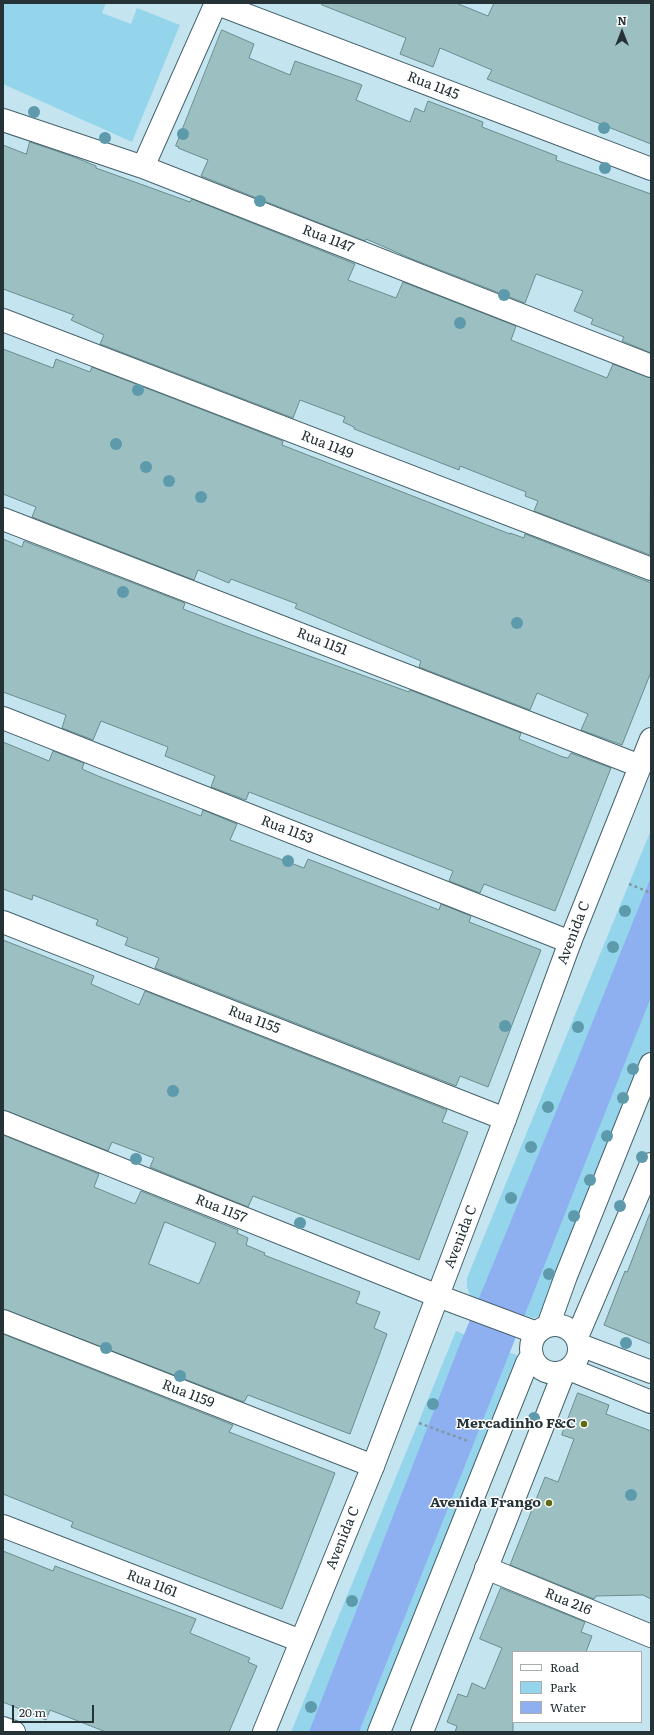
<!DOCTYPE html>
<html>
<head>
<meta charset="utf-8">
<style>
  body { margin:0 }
  #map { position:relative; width:654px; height:1735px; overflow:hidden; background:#c4e5f0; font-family:Literata,serif }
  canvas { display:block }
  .frame { position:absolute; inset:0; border:4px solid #253236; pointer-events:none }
  .legend { position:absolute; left:512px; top:1651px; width:130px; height:72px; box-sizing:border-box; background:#fff; border:1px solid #a8adaf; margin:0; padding:5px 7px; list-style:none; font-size:12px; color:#253236 }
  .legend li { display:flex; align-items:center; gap:8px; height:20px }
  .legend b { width:20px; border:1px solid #a8adaf }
  .north { position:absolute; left:602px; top:12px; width:40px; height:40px; -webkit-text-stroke:3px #fff; paint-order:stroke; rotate:0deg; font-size:11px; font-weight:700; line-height:16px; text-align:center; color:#253236 }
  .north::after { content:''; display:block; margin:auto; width:14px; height:18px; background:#253236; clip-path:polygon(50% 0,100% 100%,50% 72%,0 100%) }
  .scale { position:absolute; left:12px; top:1705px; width:82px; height:18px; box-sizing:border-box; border:2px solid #253236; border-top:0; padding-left:5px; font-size:12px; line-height:14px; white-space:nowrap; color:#253236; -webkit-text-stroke:3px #fff; paint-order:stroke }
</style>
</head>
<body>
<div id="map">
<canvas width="654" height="1735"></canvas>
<div class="frame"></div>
<ul class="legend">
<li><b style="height:5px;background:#fff"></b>Road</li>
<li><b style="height:11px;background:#95d5eb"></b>Park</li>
<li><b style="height:11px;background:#8eaff0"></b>Water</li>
</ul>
<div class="north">N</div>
<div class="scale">20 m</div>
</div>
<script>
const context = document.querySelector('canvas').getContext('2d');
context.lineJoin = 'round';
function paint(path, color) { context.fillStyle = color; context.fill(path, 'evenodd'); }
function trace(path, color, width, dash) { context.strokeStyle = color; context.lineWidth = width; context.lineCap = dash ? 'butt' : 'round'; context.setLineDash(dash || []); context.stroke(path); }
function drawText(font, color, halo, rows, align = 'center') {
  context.font = font + ' Literata,serif'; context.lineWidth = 3; context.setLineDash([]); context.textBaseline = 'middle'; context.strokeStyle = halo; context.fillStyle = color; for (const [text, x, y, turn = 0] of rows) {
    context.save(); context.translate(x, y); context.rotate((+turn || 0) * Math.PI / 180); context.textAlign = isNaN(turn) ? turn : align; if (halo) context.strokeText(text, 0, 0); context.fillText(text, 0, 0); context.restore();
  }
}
paint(new Path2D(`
  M 3,3 L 106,3 L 102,13 L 131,24 L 137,8 L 180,25 L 132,142 L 3,84 Z
  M 651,830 L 651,1048 L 550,1309 L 543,1316 L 533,1318 L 471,1298 L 467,1287 L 467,1278 Z
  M 456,1331 L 516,1355 L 533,1367 L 389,1732 L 291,1732 Z`), '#95d5eb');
paint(new Path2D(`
  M 651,877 L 651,997 L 359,1732 L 309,1732 L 458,1349 L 574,1068 Z`), '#8eaff0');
const building = new Path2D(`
  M 322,3 L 456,3 L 488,16 L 494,3 L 651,3 L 651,144 L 487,79 L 492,70 L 440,48 L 433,67 L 400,54 L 406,38 L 322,5 Z
  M 222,30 L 254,44 L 249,58 L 290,75 L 295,61 L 362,85 L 356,100 L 410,122 L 415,108 L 424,112 L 428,101 L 483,122 L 482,127 L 557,156 L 556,160 L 651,194 L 651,353 L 622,341 L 624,337 L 591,324 L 593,319 L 574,311 L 583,291 L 536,274 L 525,303 L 412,259 L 366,239 L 365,241 L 201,176 L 208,160 L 178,148 L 179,147 L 176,146 Z
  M 30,142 L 74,157 L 96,166 L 96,168 L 190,202 L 192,199 L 355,264 L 348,280 L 396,298 L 403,282 L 516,326 L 511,340 L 607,378 L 613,364 L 651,378 L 650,555 L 534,511 L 538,501 L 525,496 L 526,492 L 460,466 L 459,470 L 354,429 L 354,427 L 343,422 L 345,417 L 300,400 L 293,418 L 100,344 L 104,335 L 71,320 L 74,315 L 3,289 L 3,145 L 26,154 Z
  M 3,349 L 53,368 L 56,359 L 90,372 L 92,367 L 283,441 L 282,445 L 510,534 L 510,533 L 524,538 L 525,534 L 651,583 L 651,672 L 622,745 L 581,730 L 588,714 L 537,693 L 530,710 L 419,667 L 421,661 L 295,608 L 297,604 L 231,579 L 229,583 L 198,570 L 194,580 L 32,517 L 36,507 L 3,494 Z
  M 3,539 L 22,547 L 24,541 L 185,603 L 183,609 L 251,635 L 409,692 L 410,690 L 521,733 L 519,739 L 563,757 L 568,758 L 571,753 L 611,768 L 555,911 L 484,884 L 480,893 L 449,881 L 453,871 L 249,792 L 246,800 L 211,787 L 215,776 L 165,756 L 168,747 L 101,721 L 93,740 L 62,728 L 66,715 L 3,692 Z
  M 3,742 L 49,761 L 53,751 L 84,763 L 82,769 L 98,776 L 201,816 L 203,810 L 237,824 L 230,840 L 304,868 L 308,859 L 439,910 L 441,904 L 471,916 L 469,922 L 541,950 L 488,1087 L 460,1076 L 456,1086 L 155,968 L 159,958 L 125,945 L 128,938 L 96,925 L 98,920 L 33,895 L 32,900 L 3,889 Z
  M 3,940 L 94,976 L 91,984 L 139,1005 L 145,991 L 447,1110 L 442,1122 L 468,1132 L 419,1260 L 253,1196 L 248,1207 L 150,1167 L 154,1158 L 112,1142 L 108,1151 L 3,1110 Z
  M 3,1135 L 99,1174 L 94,1187 L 135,1204 L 141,1191 L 238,1230 L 237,1233 L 248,1238 L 246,1245 L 265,1253 L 264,1255 L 360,1292 L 356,1303 L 380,1312 L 374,1328 L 387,1334 L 350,1434 L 248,1395 L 244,1402 L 3,1309 ZM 165,1222 L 216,1243 L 199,1284 L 149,1264 Z
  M 650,1214 L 651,1214 L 651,1344 L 604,1325 L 625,1271 L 627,1272 Z
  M 3,1334 L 233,1425 L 229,1432 L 335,1473 L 282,1609 L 71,1527 L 73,1522 L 3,1494 Z
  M 578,1393 L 609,1405 L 606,1414 L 651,1431 L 651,1599 L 643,1595 L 596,1596 L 594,1599 L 510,1565 L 545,1477 L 558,1482 L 574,1439 L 562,1435 Z
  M 3,1551 L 53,1571 L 55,1566 L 196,1619 L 190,1633 L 250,1658 L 248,1662 L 257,1666 L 229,1732 L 106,1732 L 50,1710 L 46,1720 L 3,1702 Z
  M 501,1588 L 585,1622 L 581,1632 L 592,1636 L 586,1652 L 513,1652 L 513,1732 L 455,1732 L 457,1726 L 447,1722 L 458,1694 L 467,1697 L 472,1683 L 485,1689 L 502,1648 L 480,1639 Z`);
paint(building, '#9cbfc1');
trace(building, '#6a8c8e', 1);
const minor = new Path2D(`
  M 215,3 L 651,169
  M 3,120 L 143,167 L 651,366
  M 143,167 L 216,3
  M 3,320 L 651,569
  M 3,519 L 640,766
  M 3,718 L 570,942
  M 3,922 L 505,1119
  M 3,1122 L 438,1296 L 537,1333
  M 3,1321 L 373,1466
  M 3,1526 L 301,1641
  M 486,1568 L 651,1636
  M 3,1728 L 14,1732`);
const tertiary = new Path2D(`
  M531 1349a24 24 0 1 1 48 0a24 24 0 1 1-48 0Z
  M 548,1326 L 566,1276 L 651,1064
  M 577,1337 L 651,1164
  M 580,1345 L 651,1372
  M 569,1369 L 651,1402
  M 264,1732 L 373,1466 L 505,1119 L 570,942 L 651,739
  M 379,1732 L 527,1363 L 532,1355
  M 422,1732 L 564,1372`);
trace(minor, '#45626c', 24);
trace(tertiary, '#45626c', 24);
trace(new Path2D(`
  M 629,884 L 651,893
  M 419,1423 L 468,1441`), '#819aa2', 2.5, [3, 3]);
trace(minor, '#fff', 22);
trace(tertiary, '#fff', 22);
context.fillStyle = '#5d9aab';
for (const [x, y] of [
  [34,112],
  [604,128],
  [183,134],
  [105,138],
  [605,168],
  [260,201],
  [504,295],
  [460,323],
  [138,390],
  [116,444],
  [146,467],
  [169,481],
  [201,497],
  [123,592],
  [517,623],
  [288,861],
  [625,911],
  [613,947],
  [505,1026],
  [578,1027],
  [633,1069],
  [173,1091],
  [623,1098],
  [548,1107],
  [607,1136],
  [531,1147],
  [642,1157],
  [136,1159],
  [590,1180],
  [511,1198],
  [620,1206],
  [574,1216],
  [300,1223],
  [549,1274],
  [626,1343],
  [106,1348],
  [180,1376],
  [433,1404],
  [534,1418],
  [631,1495],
  [352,1601],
  [311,1707]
]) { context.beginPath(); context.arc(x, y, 6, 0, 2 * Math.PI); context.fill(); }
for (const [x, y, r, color] of [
  [584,1424,4,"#616a0f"],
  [549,1503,4,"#616a0f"]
]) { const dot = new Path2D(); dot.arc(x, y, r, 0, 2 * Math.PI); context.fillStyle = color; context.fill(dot); trace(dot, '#fff', 1.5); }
drawText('14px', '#253236', '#fff', [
  ["Rua 1145",433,86,21],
  ["Rua 1147",328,239,21],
  ["Rua 1149",327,445,21],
  ["Rua 1151",322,642,21],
  ["Rua 1153",287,830,21],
  ["Avenida C",574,933,-69],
  ["Rua 1155",254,1020,21],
  ["Rua 1157",221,1209,22],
  ["Avenida C",461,1237,-69],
  ["Rua 1159",188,1394,21],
  ["Avenida C",343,1538,-68],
  ["Rua 1161",152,1584,21],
  ["Rua 216",568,1602,22]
]);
drawText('bold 14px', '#253236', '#fff', [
  ["Mercadinho F&C",576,1424],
  ["Avenida Frango",541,1503]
], 'right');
</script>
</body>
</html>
